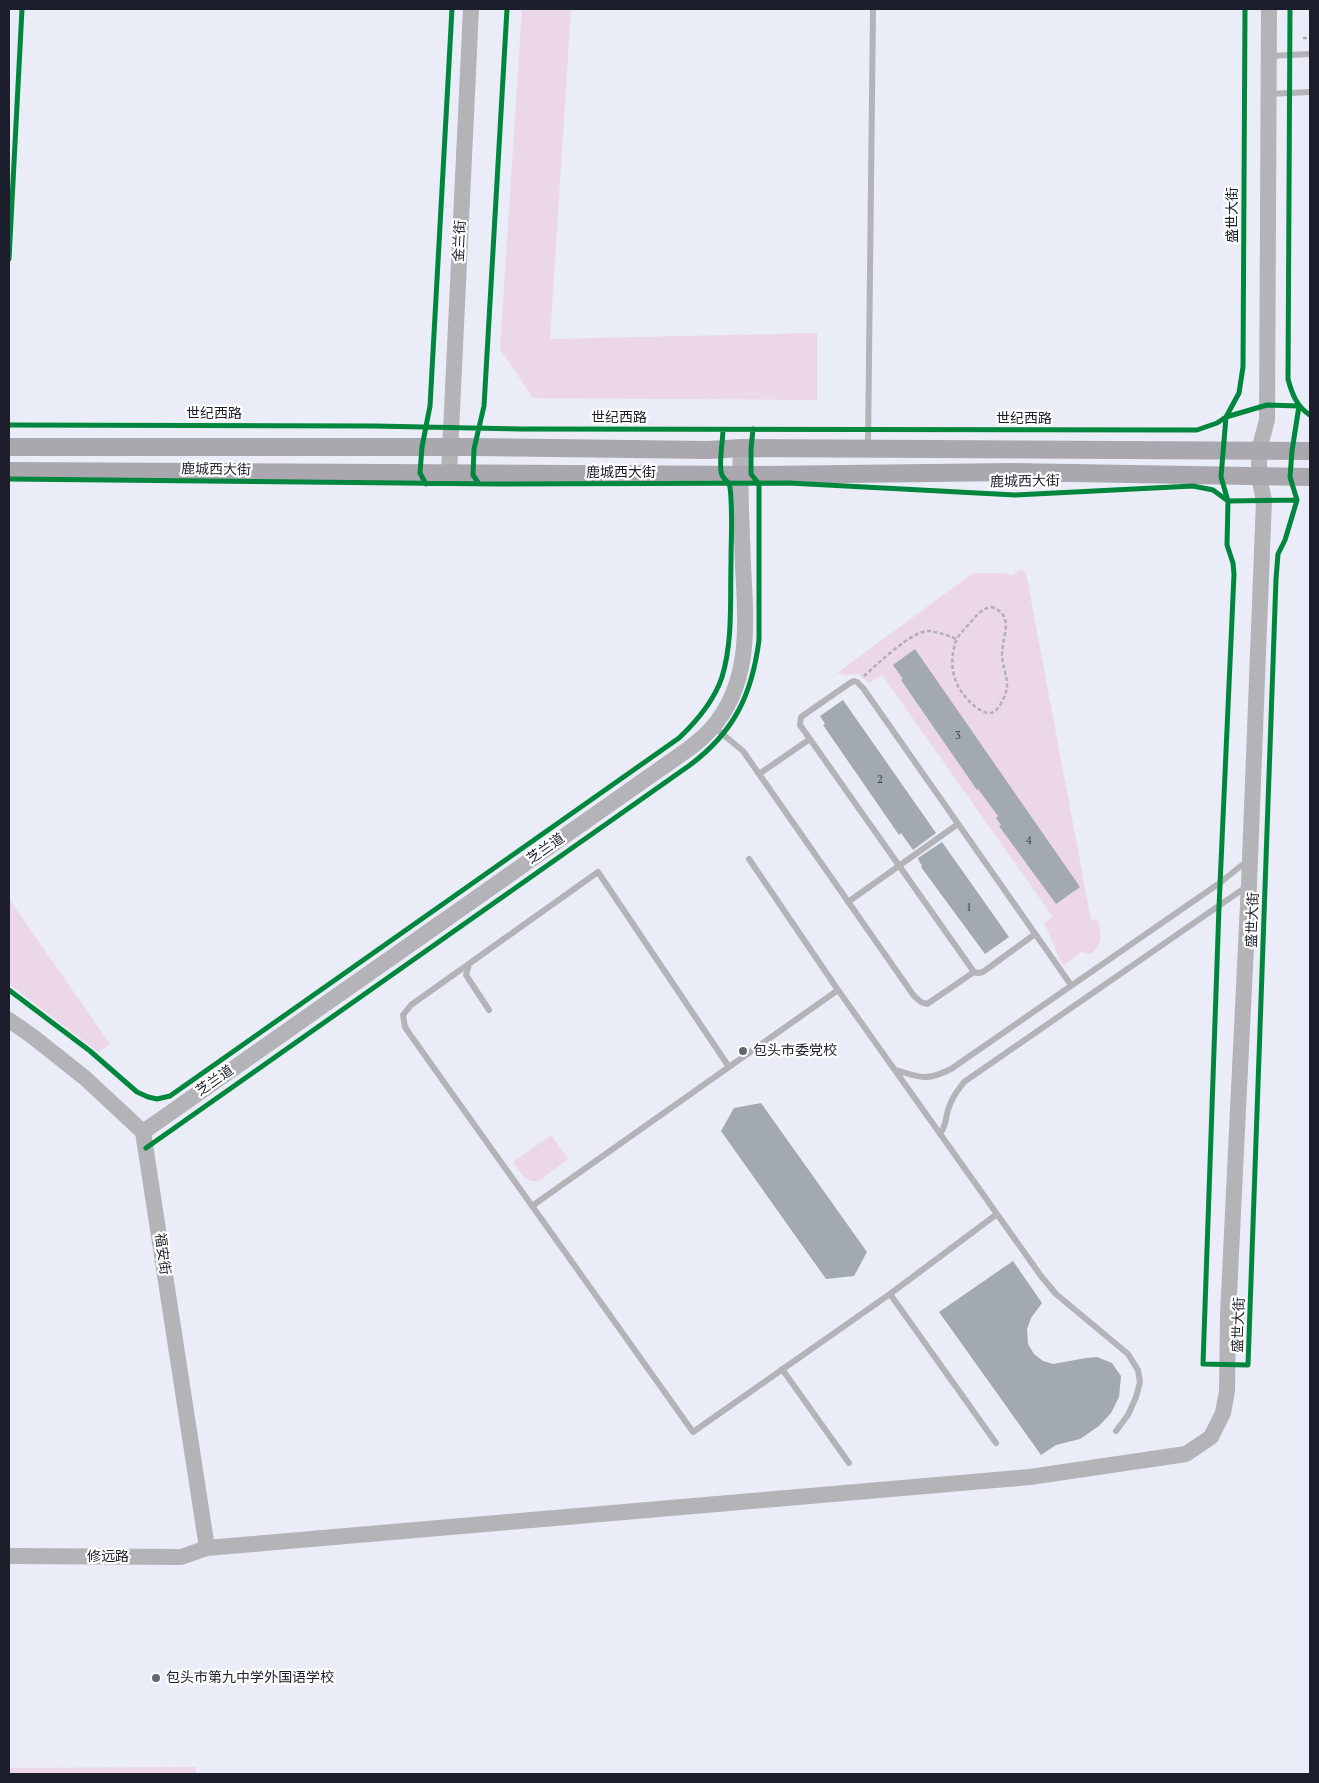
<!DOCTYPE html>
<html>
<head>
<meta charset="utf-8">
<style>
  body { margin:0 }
  #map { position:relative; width:1319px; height:1783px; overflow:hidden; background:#eaecf7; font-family:"PT Serif",serif }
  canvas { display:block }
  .frame { position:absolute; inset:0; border:10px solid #1c1f2b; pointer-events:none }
</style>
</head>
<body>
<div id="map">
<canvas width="1319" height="1783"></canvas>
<div class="frame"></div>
</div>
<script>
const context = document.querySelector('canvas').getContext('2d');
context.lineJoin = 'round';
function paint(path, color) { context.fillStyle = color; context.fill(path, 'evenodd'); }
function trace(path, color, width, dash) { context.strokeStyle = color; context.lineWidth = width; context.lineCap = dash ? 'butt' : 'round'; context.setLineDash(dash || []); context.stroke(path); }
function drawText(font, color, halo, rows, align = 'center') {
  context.font = font + ' "PT Serif","Noto Sans SC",serif'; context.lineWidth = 4.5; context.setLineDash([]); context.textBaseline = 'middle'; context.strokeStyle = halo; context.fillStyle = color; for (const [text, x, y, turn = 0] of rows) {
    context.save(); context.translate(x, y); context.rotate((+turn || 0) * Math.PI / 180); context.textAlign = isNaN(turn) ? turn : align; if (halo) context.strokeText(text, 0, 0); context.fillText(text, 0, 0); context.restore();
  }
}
paint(new Path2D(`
  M 522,9 L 571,9 L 550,339 L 817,333 L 817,400 L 533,398 L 500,349 Z
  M 1021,570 L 1026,573 L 1091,920 L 1097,919 C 1102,932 1103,945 1091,954 L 1081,952 L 1063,966 L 1044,923 L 1053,917 L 882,675 L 869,683 L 858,674 L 848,675 L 837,673 L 973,573 L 1003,573 L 1012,575 Z
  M 9,899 L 110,1044 L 98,1052 L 9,984 Z
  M 551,1135 L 568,1159 L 539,1181 C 525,1183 520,1173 513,1162 Z
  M 196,1767 L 196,1774 L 9,1774 L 9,1768 Z`), '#ebd7e8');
paint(new Path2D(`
  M 915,649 L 1080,887 L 1056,904 L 999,826 L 1001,825 L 996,818 L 998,816 L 978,789 L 977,790 L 901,680 L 903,679 L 893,665 Z
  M 843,700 L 936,833 L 913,850 L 901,833 L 899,835 L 823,725 L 825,724 L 820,716 Z
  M 942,842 L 1009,937 L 985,954 L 921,867 L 922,866 L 919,861 L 918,858 Z
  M 761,1103 L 867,1252 L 854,1276 L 826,1279 L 721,1131 L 734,1108 Z
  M 1013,1261 L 1042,1303 L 1031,1318 L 1027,1329 L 1028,1344 L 1034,1354 L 1043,1361 L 1053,1364 L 1086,1358 L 1097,1357 L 1112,1363 L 1121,1376 L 1119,1397 L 1111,1413 L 1099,1426 L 1080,1439 L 1056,1445 L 1041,1455 L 939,1312 Z`), '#a3a9b3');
trace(new Path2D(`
  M 1303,38 L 1310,38
  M 991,607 C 997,608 1003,613 1005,619 C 1008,629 1002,643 1002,654 C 1003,677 1014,682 1000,705 C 997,709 994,714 988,713 C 981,712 974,706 969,701 C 953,685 948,663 956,641 C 958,635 965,629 970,623 C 976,616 981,609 991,607 Z
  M 864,676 C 879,663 911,631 929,631 C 939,632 948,636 957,639`), '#b0b0b6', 2.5, [4, 2.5]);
trace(new Path2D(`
  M 1269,56 L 1310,54
  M 1269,94 L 1310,92
  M 868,447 L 873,9
  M 714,727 L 743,751 L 914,996 L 921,1002 L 927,1004 L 933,1000 L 974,972
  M 759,774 L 810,739
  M 749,859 L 838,990
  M 848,902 L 958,824
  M 1035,934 L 983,972 L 978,973 L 974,972 L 800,725 L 801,717 L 850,683 L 854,681 L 857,682 L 863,688 L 1071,985
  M 469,964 L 466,975 L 489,1010
  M 729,1067 L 598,872 L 411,1005 L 403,1015 L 405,1027 L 409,1033 L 693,1432 L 890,1294 L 997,1214
  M 895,1070 C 921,1077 925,1082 951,1069 L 1221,882 L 1247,861
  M 940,1134 C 947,1124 945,1118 949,1107 C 952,1097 958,1090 964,1082 L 1246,887
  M 532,1206 L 838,990 L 1041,1276 L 1056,1294 L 1128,1354 L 1138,1370 L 1140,1382 L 1136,1397 L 1128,1415 L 1116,1431
  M 890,1294 L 996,1443
  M 782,1369 L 849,1463`), '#b4b3b8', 6);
trace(new Path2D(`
  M 449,473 L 471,9
  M 9,1020 L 32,1036 L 85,1078 L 143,1132 L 207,1548
  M 143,1132 L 660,769 C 678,756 697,745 711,729 C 752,683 746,623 743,566 C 742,527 739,488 741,448
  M 9,1556 L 181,1557 L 207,1548 L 1030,1477 L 1186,1454 L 1211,1437 L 1223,1413 L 1227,1391 L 1228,1315 L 1249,884 L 1264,500 L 1259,477 L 1259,450 L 1267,420 L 1269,9`), '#b4b3b8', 16);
trace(new Path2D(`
  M 9,447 L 475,447 L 708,450 L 741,448 L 1310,451
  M 9,471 L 762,475 L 1012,472 L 1310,477`), '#aaa8ae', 18);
trace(new Path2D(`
  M 1245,9 L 1243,367 L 1239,393 L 1226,417 L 1221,477 L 1228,501 L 1227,545 L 1233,563 L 1234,574 L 1219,907 L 1203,1364 L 1248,1365 L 1276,579 L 1278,554 L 1285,540 L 1297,500
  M 1290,9 L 1288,379 C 1292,394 1297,407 1310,415
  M 9,259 L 22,9
  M 9,425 L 374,426 L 521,429 L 1197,430 L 1217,423 L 1226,417 L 1267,405 L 1299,406
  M 9,479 L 500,484 L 789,483 L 1015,495 L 1193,486 L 1213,490 L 1228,501
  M 426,484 L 420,473 L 422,447 L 430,406 L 452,9
  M 479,484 L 473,475 L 474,449 L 484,406 L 507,9
  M 1297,500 L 1290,477 L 1292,451 L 1299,406
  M 1228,501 L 1297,500
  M 9,990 L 90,1051 L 137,1092 L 148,1097 L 157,1099 L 170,1096 L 679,738 C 697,721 714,701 722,677 C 733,641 730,600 731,563 C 731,538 733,512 730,487 C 729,481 724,480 722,475 C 718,466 723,440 723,430
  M 146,1148 L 690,765 C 734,732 752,695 759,640 L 759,484 L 751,474 L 751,449 L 753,429`), '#00873e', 5);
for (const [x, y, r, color] of [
  [743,1051,5,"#646772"],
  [156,1678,5,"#646772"]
]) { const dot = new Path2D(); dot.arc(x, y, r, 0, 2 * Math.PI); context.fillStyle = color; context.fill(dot); trace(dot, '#fff', 2); }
drawText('11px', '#3e424d', null, [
  ["3",958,736],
  ["2",880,780],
  ["4",1029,841],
  ["1",969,908]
]);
drawText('14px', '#1c1f2b', '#fff', [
  ["盛世大街",1233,215,-90],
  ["金兰街",460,241,-87],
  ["世纪西路",214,414],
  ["世纪西路",619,418],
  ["世纪西路",1024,419],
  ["鹿城西大街",216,470,1],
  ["鹿城西大街",621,473],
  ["鹿城西大街",1025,482,-1],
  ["芝兰道",546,849,-35],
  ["盛世大街",1253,920,-88],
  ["芝兰道",215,1081,-35],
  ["福安街",162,1254,82],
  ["盛世大街",1239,1325,-88],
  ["修远路",108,1557]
]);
drawText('14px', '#1c1f2b', '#fff', [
  ["包头市委党校",753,1051],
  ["包头市第九中学外国语学校",166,1678]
], 'left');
</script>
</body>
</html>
